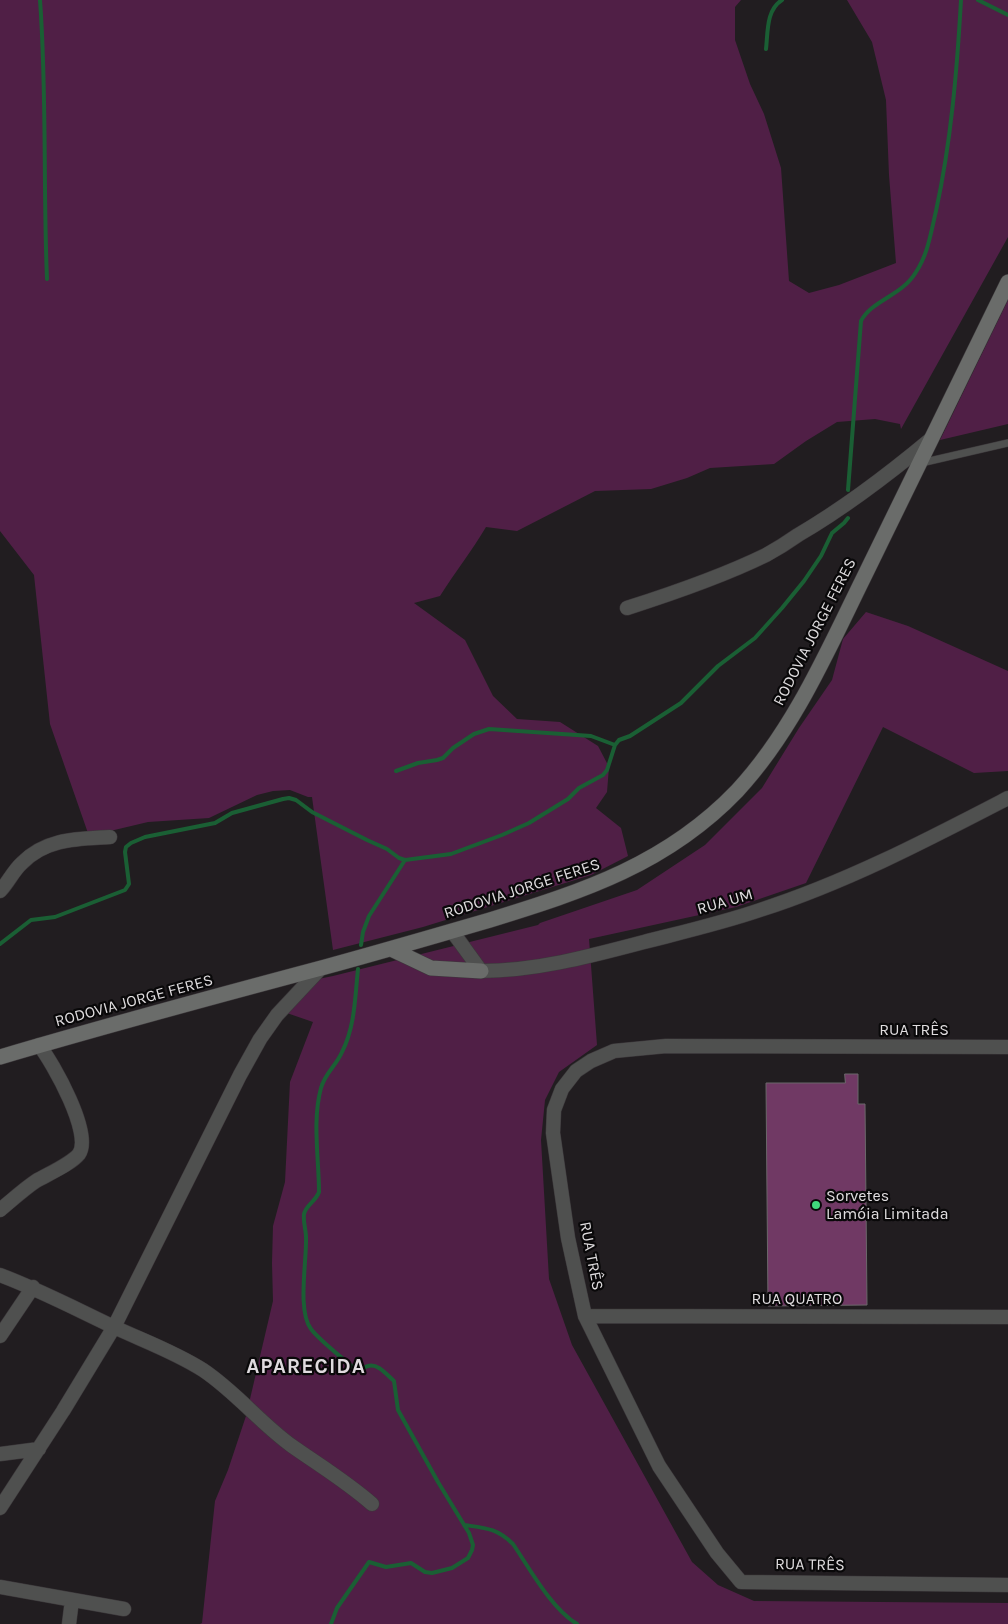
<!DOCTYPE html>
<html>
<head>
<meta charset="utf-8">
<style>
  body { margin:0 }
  canvas { display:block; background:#211d20 }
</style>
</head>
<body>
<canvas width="1008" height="1624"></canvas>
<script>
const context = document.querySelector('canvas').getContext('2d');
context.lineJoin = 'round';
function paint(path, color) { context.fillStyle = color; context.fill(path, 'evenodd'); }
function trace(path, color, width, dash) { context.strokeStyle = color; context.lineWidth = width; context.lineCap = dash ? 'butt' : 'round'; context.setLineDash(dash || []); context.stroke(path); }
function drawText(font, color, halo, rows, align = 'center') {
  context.font = font + ' Karla,sans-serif'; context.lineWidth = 4.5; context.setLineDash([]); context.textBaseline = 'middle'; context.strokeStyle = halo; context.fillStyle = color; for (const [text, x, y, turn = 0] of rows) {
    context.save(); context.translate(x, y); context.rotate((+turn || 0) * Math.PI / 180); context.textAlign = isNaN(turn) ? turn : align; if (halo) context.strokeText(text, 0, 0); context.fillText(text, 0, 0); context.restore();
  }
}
paint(new Path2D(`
  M 0,0 L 741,0 L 735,7 L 735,40 L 750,84 L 764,114 L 781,168 L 789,281 L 809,293 L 839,285 L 896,263 L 889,175 L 886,100 L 872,42 L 847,0 L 1008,0 L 1008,237 L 901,429 L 900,424 L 875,419 L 837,422 L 806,441 L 774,464 L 710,468 L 687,478 L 651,489 L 595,491 L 517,531 L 486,527 C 472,551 455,572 440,596 L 414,603 L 465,640 L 493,696 L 517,719 L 560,722 L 598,746 L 609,767 L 607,792 L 596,808 L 621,828 L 628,856 L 591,875 L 423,927 L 333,950 L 312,797 L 308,797 L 290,790 L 273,791 L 257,795 L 209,818 L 148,822 L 89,836 L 50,724 L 34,575 L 0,531 Z
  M 1008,300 L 1008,424 L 940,440 Z
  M 866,612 L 908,626 L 1008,671 L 1008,771 L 974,773 L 883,727 L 806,883 L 736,907 L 589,939 L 597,1045 L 559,1072 L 545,1100 L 541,1140 L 549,1279 L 572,1345 L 692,1562 L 718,1585 L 754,1601 L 1008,1603 L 1008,1624 L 200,1624 L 202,1623 L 215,1501 L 228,1470 L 246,1416 L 273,1301 L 272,1263 L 273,1226 L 285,1182 L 290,1082 L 313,1022 L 281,1011 L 299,983 L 333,976 L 538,925 L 540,923 L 637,890 L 705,845 L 762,788 L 799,728 L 832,680 L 843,639 Z`), '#501f46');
trace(new Path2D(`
  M 40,0 C 47,93 43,186 47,279
  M 978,0 L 1008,15
  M 766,49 C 768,32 766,10 782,0
  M 848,490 L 861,321 C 872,300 902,296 916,272 C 928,254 931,232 936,211 C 951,142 957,71 961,0
  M 396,771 L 418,763 L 437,760 L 443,758 L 453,748 L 474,734 L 489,729 L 591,736 L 615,745
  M 0,944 L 31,920 L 55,917 L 125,890 L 129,884 L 125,852 L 126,847 L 131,843 L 145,837 L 215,823 L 232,813 L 283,799 L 289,798 L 296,800 L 312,812 L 367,840 L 387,849 L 399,858 L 405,860 L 451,854 L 502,835 L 529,823 L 568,799 L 579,788 L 603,775 L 607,770 L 615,745 L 619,740 L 630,736 L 681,703 L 718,666 L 755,638 L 782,608 L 804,581 L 821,556 L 832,533 L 844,523 L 848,518
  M 361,945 L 363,932 L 369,916 L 405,860
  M 464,1525 C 485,1528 497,1528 513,1544 C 530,1569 551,1608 577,1624
  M 331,1624 L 337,1608 L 369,1562 L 386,1567 L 411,1563 L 425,1572 L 432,1573 L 452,1568 L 468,1558 L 472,1550 L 473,1545 L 469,1533 L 438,1482 L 398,1410 L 394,1381 C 387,1375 378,1363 368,1366 C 364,1367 362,1370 356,1370 C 344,1359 320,1341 311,1329 C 297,1311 307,1260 306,1237 C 306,1230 303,1222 304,1214 C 306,1205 316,1201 319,1192 C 319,1159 312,1121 321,1088 C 325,1073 336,1066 342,1052 C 355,1027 355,997 358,969`), '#1a5f34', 4);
const building = new Path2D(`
  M 845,1074 L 858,1074 L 858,1104 L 865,1104 L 867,1305 L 768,1306 L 766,1083 L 845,1083 Z`);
paint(building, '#703964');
trace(building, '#6b676a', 1);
const service = new Path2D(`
  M 921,463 L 1008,443`);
const minor = new Path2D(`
  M 627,608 C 674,593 721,577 766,555 C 777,549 788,542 798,535 C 846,507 889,474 931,439
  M 0,891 C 8,883 13,871 22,863 C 46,838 78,839 110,837
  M 452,931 L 481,971 C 536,971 591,956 644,942 C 683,932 722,923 760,910 C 847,882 927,840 1008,798
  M 1008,1047 L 666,1046 L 614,1051 L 591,1061 L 576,1071 L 562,1089 L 554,1110 L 553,1133 L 568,1238 L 585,1316 L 659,1466 L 717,1553 L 741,1582 L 1008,1585
  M 0,1210 C 12,1200 24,1189 36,1181 C 48,1174 71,1164 79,1154 C 93,1134 53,1063 39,1045
  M 0,1275 C 40,1290 76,1309 114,1327 C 144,1341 175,1352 203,1370 C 236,1392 260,1423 292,1446 C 319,1465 347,1482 372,1504
  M 585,1316 L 1008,1317
  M 0,1336 L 33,1287
  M 0,1454 L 39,1449
  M 0,1508 L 63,1411 L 114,1327 L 240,1075 L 260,1039 L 277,1015 L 321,968
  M 0,1587 L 124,1609
  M 69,1624 L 72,1600`);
const secondary = new Path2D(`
  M 391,949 L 431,968 L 481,971
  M 0,1057 C 108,1025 216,996 325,967 C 380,952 435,936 490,920 C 584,891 667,864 737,791 C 793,731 827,652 863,579 C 912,480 959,381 1008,282`);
trace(service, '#3c383b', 8);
trace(minor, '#3c383b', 15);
trace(secondary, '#3c383b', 16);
trace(service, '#4f504f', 7);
trace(minor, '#4f504f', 14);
trace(secondary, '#6a6c6a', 15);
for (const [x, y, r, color] of [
  [816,1205,5,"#40d77c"]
]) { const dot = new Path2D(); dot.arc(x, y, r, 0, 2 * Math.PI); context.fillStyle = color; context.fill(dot); trace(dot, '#090809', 2); }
drawText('16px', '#e0dddf', '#090809', [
  ["RODOVIA JORGE FERES",815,632,-63],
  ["RODOVIA JORGE FERES",522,889,-18],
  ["RUA UM",725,902,-16],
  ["RODOVIA JORGE FERES",134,1001,-15],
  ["RUA TRÊS",914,1030],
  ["RUA TRÊS",591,1256,79],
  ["RUA QUATRO",797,1299],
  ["RUA TRÊS",810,1565,1]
]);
drawText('16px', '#e0dddf', '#090809', [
  ["Sorvetes",826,1196],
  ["Lamóia Limitada",826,1214]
], 'left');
context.letterSpacing = '1px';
drawText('bold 21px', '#dfdade', '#090809', [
  ["APARECIDA",306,1367]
]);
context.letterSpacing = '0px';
</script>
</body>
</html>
